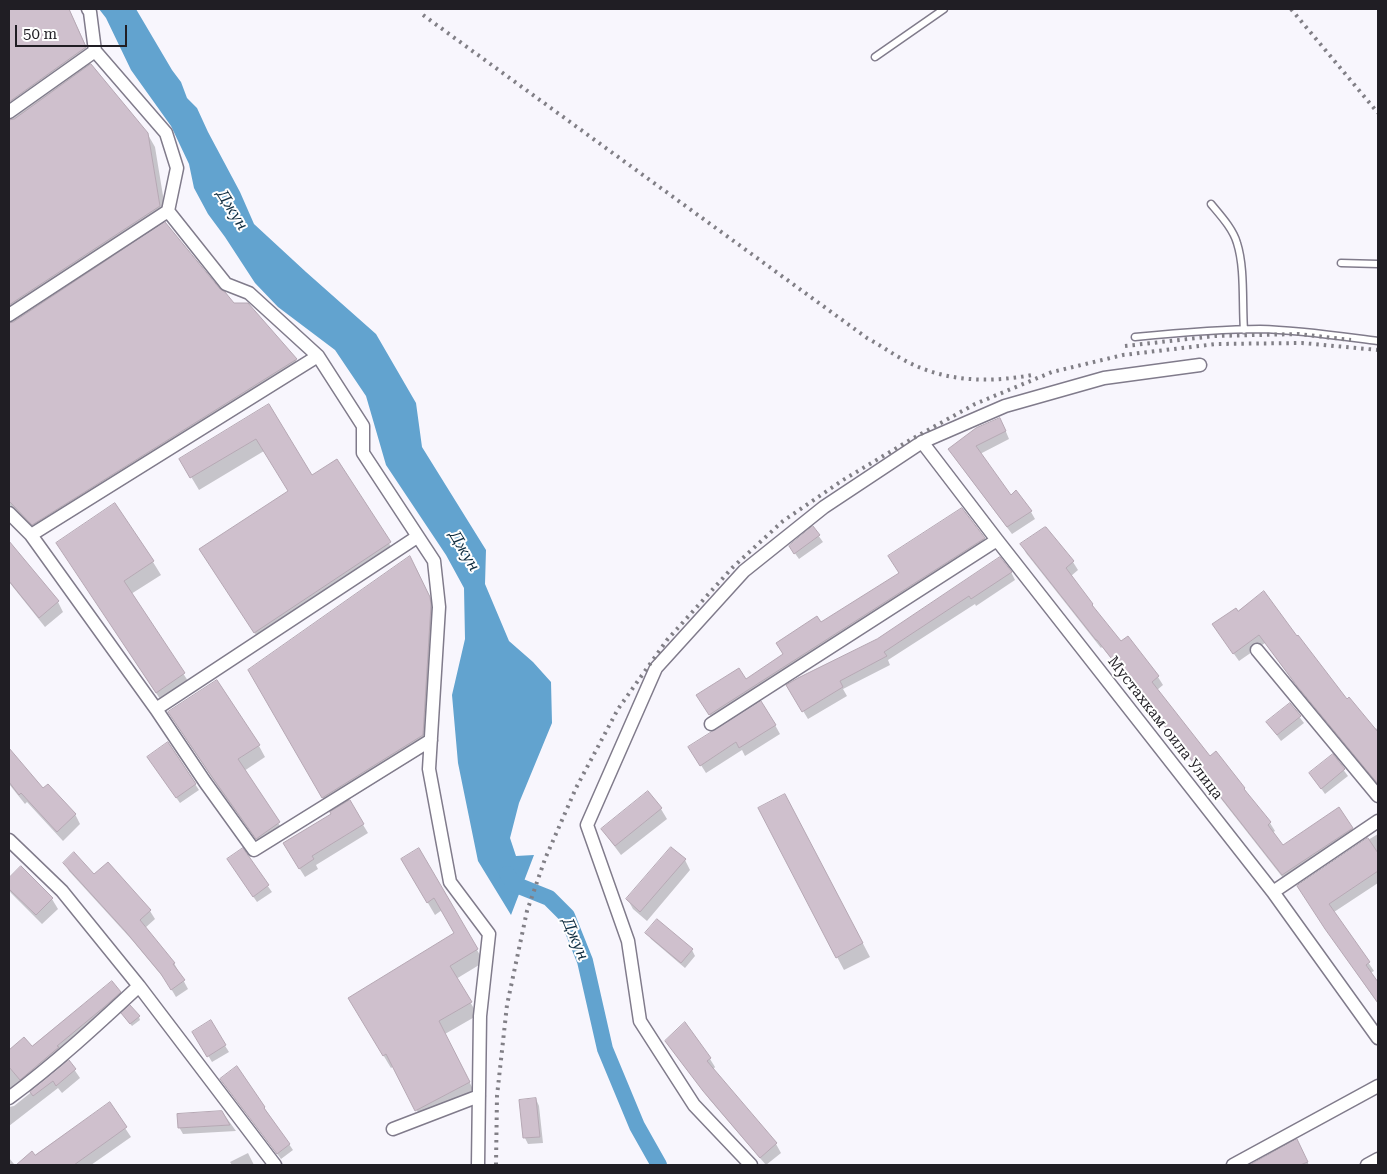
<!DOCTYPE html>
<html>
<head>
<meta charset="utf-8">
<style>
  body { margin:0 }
  #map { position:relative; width:1387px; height:1174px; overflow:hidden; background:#f8f6fd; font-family:"Roboto Serif",serif }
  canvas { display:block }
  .frame { position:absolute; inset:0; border:10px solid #201e24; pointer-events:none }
  .scale { position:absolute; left:15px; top:25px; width:112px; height:22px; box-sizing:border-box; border:2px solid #201e24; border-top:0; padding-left:6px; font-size:15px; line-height:18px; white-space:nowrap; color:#201e24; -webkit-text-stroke:4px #fff; paint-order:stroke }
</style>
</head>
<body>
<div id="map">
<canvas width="1387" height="1174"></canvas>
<div class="frame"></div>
<div class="scale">50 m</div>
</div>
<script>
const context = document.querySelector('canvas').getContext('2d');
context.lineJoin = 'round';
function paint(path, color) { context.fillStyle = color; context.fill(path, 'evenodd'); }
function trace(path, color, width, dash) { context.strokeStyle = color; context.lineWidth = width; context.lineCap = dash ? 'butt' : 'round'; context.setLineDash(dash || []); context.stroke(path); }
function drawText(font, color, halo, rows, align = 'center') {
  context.font = font + ' "Roboto Serif",serif'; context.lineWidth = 4; context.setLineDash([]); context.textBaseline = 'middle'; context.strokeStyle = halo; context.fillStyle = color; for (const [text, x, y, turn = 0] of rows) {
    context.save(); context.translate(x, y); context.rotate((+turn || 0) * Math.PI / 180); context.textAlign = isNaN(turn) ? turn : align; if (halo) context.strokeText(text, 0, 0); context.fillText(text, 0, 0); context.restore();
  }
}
paint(new Path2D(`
  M 99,9 L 136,9 L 172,70 L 181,82 L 187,98 L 197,108 L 208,132 L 240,192 L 254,224 L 306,272 L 376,334 L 416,403 L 422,447 L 486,550 L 485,584 L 509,641 L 533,662 L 551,682 L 552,723 L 519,803 L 510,838 L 516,856 L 534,855 L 511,915 L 478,861 L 458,763 L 452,695 L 465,639 L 464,588 L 446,555 L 386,465 L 366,396 L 335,350 L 278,307 L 255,283 L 225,237 L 208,214 L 194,188 L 189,164 L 171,126 L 131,70 L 106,18 Z`), '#62a3cf');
paint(new Path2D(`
  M 9,9 L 69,9 L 93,61 L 90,63 L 147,133 L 155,147 L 167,220 L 112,256 L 113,258 L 219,290 L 296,360 L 303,373 L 41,537 L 9,504 Z
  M 268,406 L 312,476 L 336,460 L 397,556 L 262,644 L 208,562 L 289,491 L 264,451 L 199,490 L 181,460 Z
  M 1004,427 L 1009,439 L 980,454 L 1010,497 L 1031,512 L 1035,519 L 1012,534 L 954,457 Z
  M 115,505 L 153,562 L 161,575 L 131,594 L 192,687 L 164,705 L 57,543 Z
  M 962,510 L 984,539 L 989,548 L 716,724 L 703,705 L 746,680 L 785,654 L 821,624 L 900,574 Z
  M 813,528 L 823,542 L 799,559 L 794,552 Z
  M 1046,529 L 1073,562 L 1078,570 L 1071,576 L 1092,604 L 1097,613 L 1121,643 L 1128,638 L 1158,677 L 1163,685 L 1157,690 L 1210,758 L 1244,788 L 1249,796 L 1270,823 L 1275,831 L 1272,833 L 1283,846 L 1339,809 L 1357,837 L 1287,883 L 1102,647 L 1101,648 L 1026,553 L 1022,545 Z
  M 9,543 L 58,602 L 63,612 L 45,627 L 9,582 Z
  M 410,557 L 417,570 L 437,612 L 430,749 L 348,800 L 368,833 L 316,865 L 318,869 L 305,877 L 289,852 L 332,814 L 249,670 Z
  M 1011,572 L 1015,580 L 976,606 L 975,604 L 888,660 L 890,665 L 843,689 L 847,696 L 808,719 L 788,686 Z
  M 1236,609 L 1346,701 L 1375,729 L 1376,728 L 1378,731 L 1378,784 L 1304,694 L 1265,643 L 1239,661 L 1219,633 Z
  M 1290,705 L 1304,723 L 1281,741 L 1272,729 Z
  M 176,724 L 259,746 L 265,757 L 244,771 L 286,835 L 264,850 L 220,790 Z
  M 775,725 L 780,734 L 745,756 L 742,750 L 706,773 L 690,748 Z
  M 9,750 L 43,790 L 75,814 L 80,824 L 63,841 L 27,802 L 25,804 L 9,784 Z
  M 1333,756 L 1348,776 L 1325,794 L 1311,774 Z
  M 152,763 L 195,784 L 199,790 L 180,803 Z
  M 648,793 L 661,809 L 667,819 L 621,855 L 609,839 L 603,830 Z
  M 792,808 L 870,957 L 844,970 L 837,957 Z
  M 1378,834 L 1378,883 L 1334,912 L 1374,971 L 1370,973 L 1378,984 L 1378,1004 L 1333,939 L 1304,895 L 1363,843 Z
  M 242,850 L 272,892 L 257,902 L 232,866 Z
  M 419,850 L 484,962 L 456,979 L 478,1015 L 445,1034 L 476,1095 L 423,1122 L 394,1066 L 391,1068 L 349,998 L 456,933 L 442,910 L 435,915 L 402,859 Z
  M 685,860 L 690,870 L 647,921 L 633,909 L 628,900 Z
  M 65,863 L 94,876 L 150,911 L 155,919 L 145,928 L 174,963 L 188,989 L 176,997 L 167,982 L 132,940 L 69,871 Z
  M 21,868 L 52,899 L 58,909 L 42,924 L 11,893 L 9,890 L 9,880 Z
  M 647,933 L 692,950 L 695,956 L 685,968 L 651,939 Z
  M 120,992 L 124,1001 L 9,1100 L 9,1051 L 24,1039 L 32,1048 Z
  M 124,1016 L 139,1017 L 140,1020 L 132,1026 Z
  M 210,1022 L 229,1052 L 212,1062 L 194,1032 Z
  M 666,1042 L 710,1059 L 715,1067 L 713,1070 L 776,1144 L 781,1153 L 766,1165 L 710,1100 L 672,1050 Z
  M 69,1062 L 80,1078 L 62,1093 L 58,1088 L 9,1126 L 9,1107 L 14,1106 Z
  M 237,1068 L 293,1150 L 281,1159 L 225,1085 Z
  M 536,1099 L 539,1106 L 543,1143 L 528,1144 L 525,1138 L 521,1101 Z
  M 109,1104 L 131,1137 L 91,1165 L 19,1165 L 35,1157 Z
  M 223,1113 L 236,1131 L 183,1134 L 179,1127 L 179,1115 Z
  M 1296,1141 L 1309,1165 L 1252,1165 Z
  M 248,1153 L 254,1165 L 232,1165 L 230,1162 Z
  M 9,1158 L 14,1164 L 15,1165 L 9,1165 Z`), '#0003');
trace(new Path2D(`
  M 507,874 L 514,884 L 549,898 L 567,916 L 585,961 L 605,1049 L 637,1126 L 659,1165`), '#62a3cf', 16);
const building = new Path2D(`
  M 9,9 L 69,9 L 86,47 L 9,102 Z
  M 91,64 L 148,133 L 160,206 L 9,305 L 9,120 L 14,119 Z
  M 165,222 L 220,289 L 225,292 L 234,303 L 248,303 L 297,359 L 32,525 L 9,501 L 9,323 L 13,322 Z
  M 269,404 L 312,475 L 337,459 L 391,542 L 254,633 L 199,549 L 288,491 L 256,439 L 190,478 L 179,459 Z
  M 1000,418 L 1006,431 L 976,446 L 1011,495 L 1016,490 L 1032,511 L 1007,527 L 948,449 L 976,428 Z
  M 115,503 L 154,561 L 124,581 L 185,673 L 156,693 L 56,543 Z
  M 962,508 L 985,538 L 709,715 L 696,695 L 739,668 L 746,679 L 783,654 L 776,643 L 817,616 L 821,622 L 899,573 L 888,556 Z
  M 813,526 L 820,535 L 794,554 L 789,546 Z
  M 1045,527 L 1046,527 L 1074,561 L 1066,568 L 1093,604 L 1092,605 L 1121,641 L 1128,636 L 1159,676 L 1152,682 L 1210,756 L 1216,751 L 1245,788 L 1244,789 L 1271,822 L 1268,825 L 1283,845 L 1339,807 L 1353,828 L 1282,875 L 1097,640 L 1096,640 L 1020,544 Z
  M 9,541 L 59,601 L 39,618 L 9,581 Z
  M 410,556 L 430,597 L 431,605 L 423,735 L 322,798 L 248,670 Z
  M 1000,557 L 1012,572 L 971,599 L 969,596 L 884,652 L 887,656 L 840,681 L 843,687 L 802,712 L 786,685 L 798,678 L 877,639 Z
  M 1264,591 L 1297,636 L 1298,635 L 1347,699 L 1349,697 L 1378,732 L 1378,784 L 1297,686 L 1259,635 L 1233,654 L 1212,624 L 1236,608 L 1238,611 Z
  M 217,680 L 260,745 L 238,759 L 280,822 L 256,839 L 212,777 L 168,712 Z
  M 761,701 L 776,725 L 739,748 L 736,742 L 700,766 L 688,747 Z
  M 1290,703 L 1301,716 L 1277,735 L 1266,722 Z
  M 168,742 L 196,784 L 176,798 L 147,757 Z
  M 9,748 L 43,788 L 48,784 L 76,814 L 57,832 L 21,793 L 19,795 L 9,782 Z
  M 1333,754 L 1345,769 L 1321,789 L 1309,773 Z
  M 648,791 L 662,808 L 615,846 L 601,829 Z
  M 785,794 L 863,943 L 836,958 L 758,808 Z
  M 350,800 L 364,824 L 312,856 L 314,859 L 299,869 L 283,843 L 331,814 L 330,812 Z
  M 1368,838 L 1378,853 L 1378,871 L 1329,904 L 1370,962 L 1366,965 L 1378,982 L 1378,1003 L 1325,929 L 1297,886 Z
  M 671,847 L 686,859 L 640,912 L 626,899 Z
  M 243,848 L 269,885 L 253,897 L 227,859 Z
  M 419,848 L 478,949 L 450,966 L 472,1002 L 439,1021 L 470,1082 L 415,1111 L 386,1054 L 383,1056 L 348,998 L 454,933 L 434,898 L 427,903 L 401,859 Z
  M 74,852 L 94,874 L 108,862 L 151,910 L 140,920 L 175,963 L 173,964 L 185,980 L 171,990 L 161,974 L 126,932 L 63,863 Z
  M 21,866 L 53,898 L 36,915 L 9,889 L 9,878 Z
  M 657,919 L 693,949 L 681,963 L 645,933 Z
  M 112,981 L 121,992 L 103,1008 L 57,1046 L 59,1047 L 20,1080 L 9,1067 L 9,1050 L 24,1037 L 32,1046 Z
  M 130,1005 L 140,1016 L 130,1024 L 121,1013 Z
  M 211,1020 L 226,1045 L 207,1057 L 192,1032 Z
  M 685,1022 L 711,1058 L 707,1061 L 777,1143 L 760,1158 L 703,1091 L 665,1041 Z
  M 69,1060 L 76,1069 L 56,1086 L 53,1081 L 33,1096 L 30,1092 Z
  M 237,1066 L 265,1107 L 264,1108 L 290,1144 L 277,1154 L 220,1079 Z
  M 536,1098 L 540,1137 L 523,1138 L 519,1100 Z
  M 110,1102 L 127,1127 L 74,1165 L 16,1165 L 32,1151 L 35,1155 Z
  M 222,1111 L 230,1125 L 178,1128 L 177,1114 Z
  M 1297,1139 L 1308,1162 L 1300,1165 L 1250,1165 Z`);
paint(building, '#cfc0cd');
trace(building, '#b6a8b4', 1);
const service = new Path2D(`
  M 875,57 L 944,9
  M 1211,204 C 1221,216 1233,229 1237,243 C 1245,268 1242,303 1244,330
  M 1341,263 L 1378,264
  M 1135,337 C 1176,333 1218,329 1260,329 C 1300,330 1339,336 1378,341`);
const minor = new Path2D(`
  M 9,112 L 95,51
  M 168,211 L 226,284 L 249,293 L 318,356 L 363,426 L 363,453 L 434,561 L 439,607 L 429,769 L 450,882 L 489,934 L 480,1016 L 478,1165
  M 9,315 L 168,211 L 177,168 L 166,133 L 95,51 L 90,12 L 88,9
  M 922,442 L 997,540 L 1273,892 L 1378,1038
  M 9,513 L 31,535 L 156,709 L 205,782 L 254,850 L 431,740
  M 31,535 L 318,356
  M 1257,650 L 1378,796
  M 156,709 L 417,537
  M 711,724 L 997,540
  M 9,840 L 62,891 L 139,986 L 275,1165
  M 1273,892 L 1378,821
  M 9,1098 C 55,1064 97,1025 139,986
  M 393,1129 L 479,1096
  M 751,1165 L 694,1105 L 640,1021 L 628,941 L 587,825 L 656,668 L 744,571 L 824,507 L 922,442 L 1005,406 L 1104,378 L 1200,365
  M 1233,1165 L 1378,1086
  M 1367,1165 L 1378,1159`);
trace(service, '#807b8b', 9);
trace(minor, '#807b8b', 15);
trace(service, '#fff', 6);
trace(minor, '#fff', 12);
trace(new Path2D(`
  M 1291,9 L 1378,113
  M 423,15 L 867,338 C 880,345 891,353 904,360 C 944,382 989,383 1032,375
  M 1125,346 L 1215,336 L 1299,334 L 1351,340
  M 496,1165 L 497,1096 L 507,1005 L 527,911 L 545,859 L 576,788 L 618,709 L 667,640 L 732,568 L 783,521 L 843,480 L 910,440 L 975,404 L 1052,372 L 1123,355 L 1216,344 L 1302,343 L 1378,350`), '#817f86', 4, [2.5, 5]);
drawText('15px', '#201e24', '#fff', [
  ["Мустахкам оила Улица",1165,728,52]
]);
drawText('italic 16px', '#102d40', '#fff', [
  ["Джун",232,210,58],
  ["Джун",464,551,59],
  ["Джун",575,939,67]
]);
</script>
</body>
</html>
